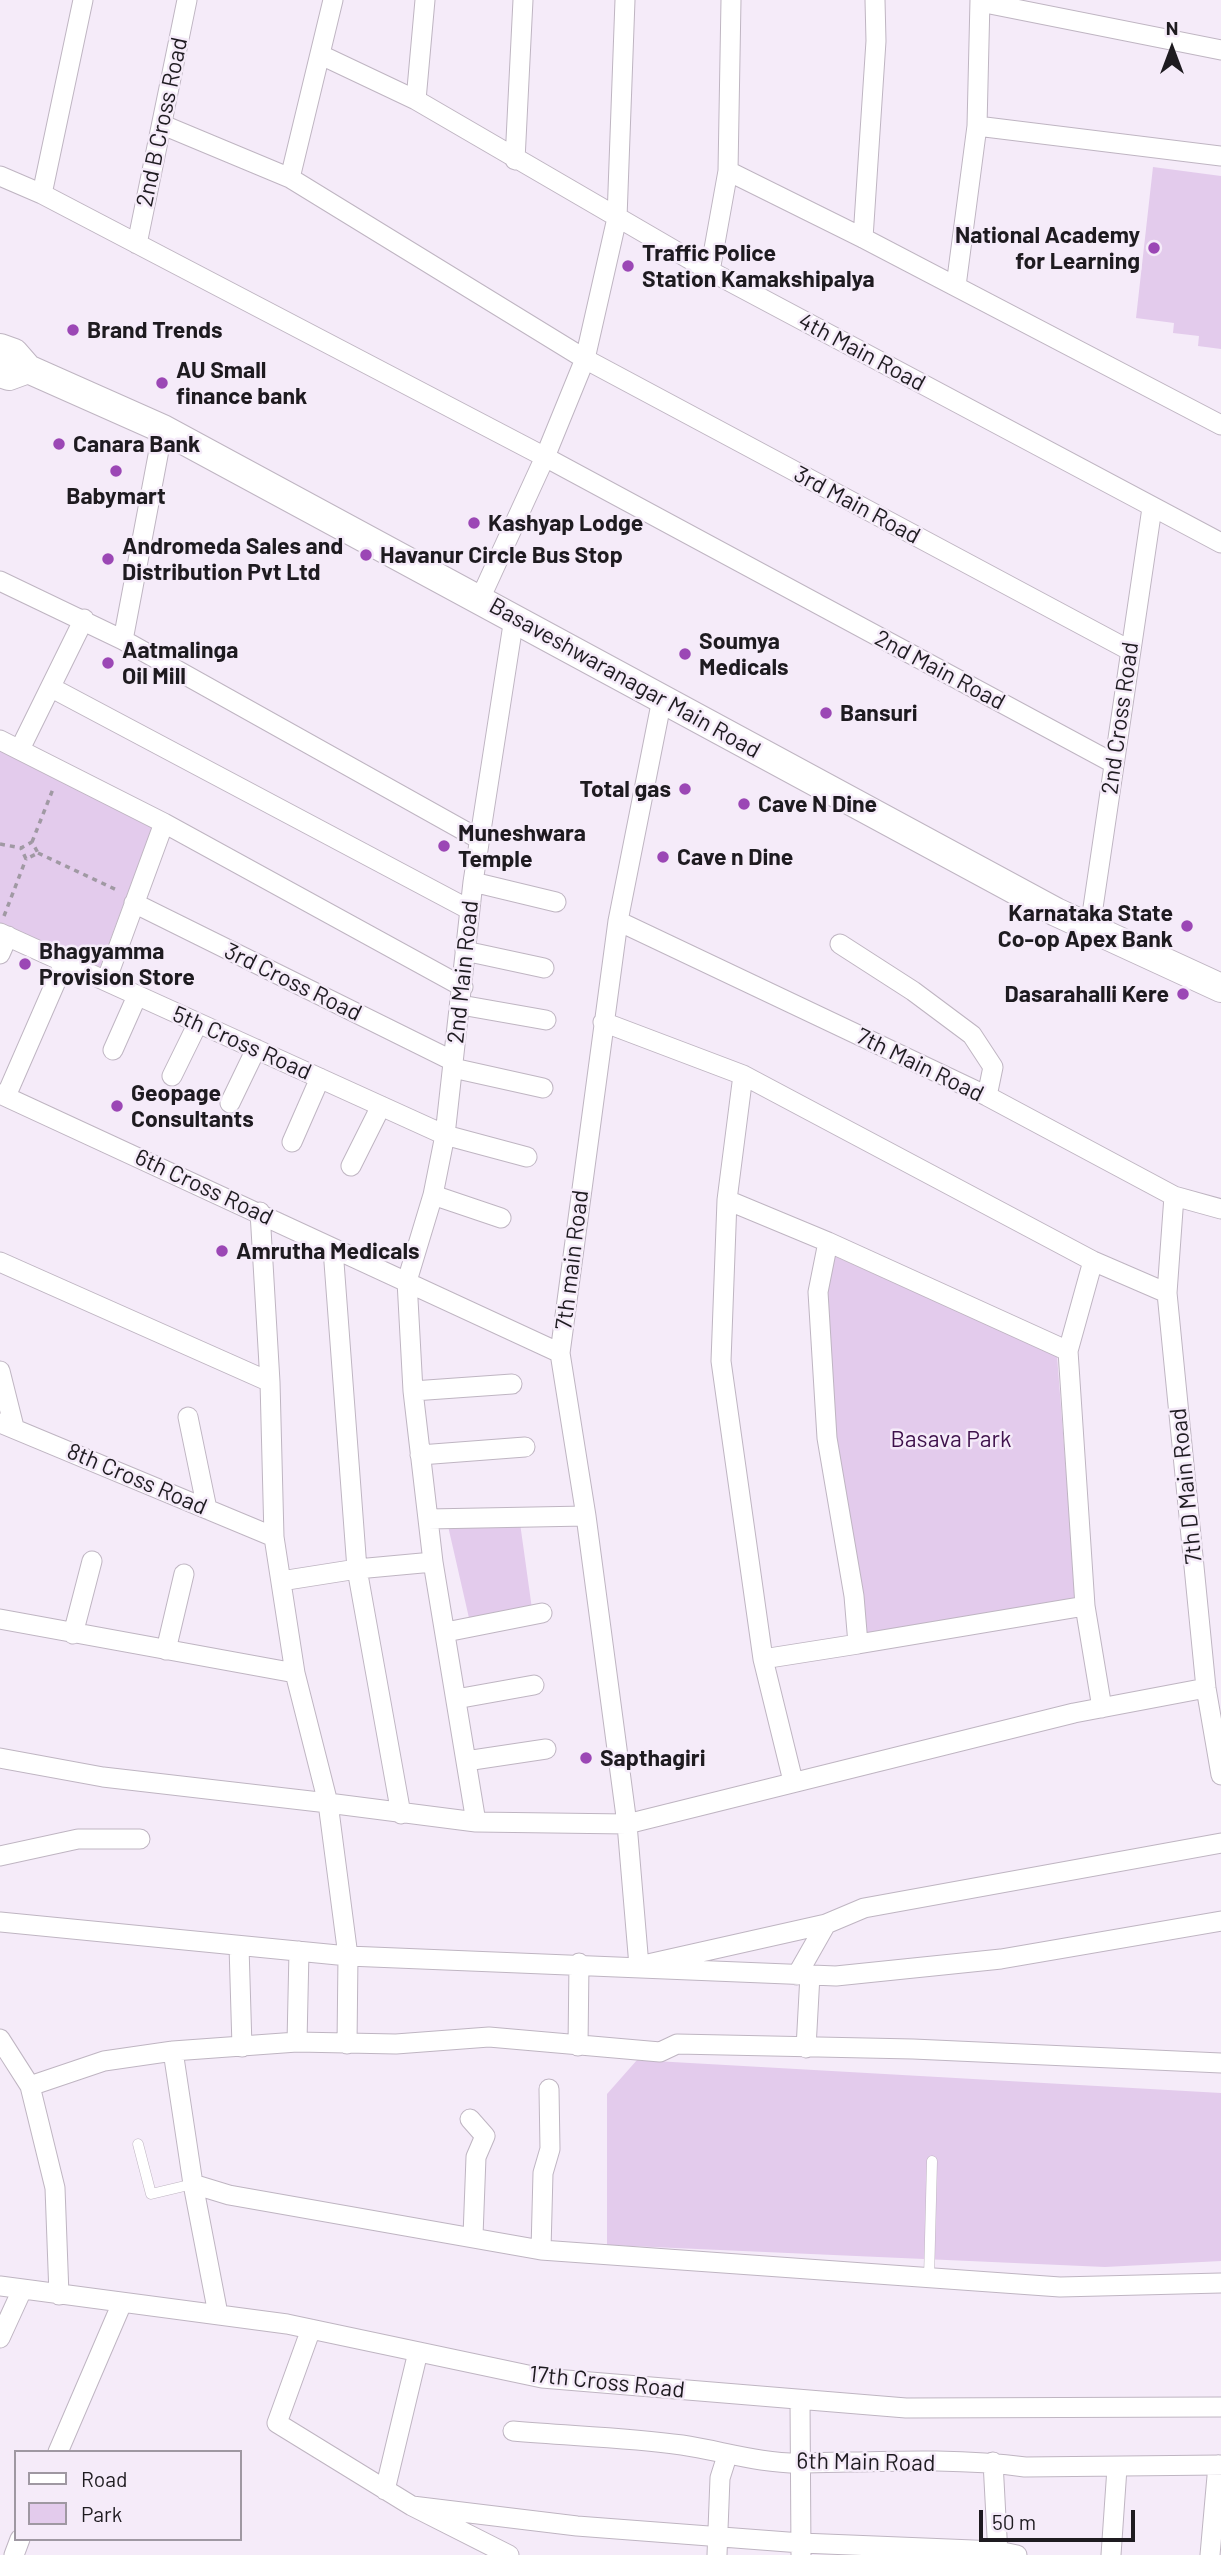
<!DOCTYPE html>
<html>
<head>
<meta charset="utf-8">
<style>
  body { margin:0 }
  #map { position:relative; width:1221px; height:2555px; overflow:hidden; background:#f5ebf9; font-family:Barlow,sans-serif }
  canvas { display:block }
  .legend { position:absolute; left:14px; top:2450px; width:228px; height:91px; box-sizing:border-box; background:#f5ebf9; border:2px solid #9f98a2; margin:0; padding:9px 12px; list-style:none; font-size:21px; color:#1e1b20 }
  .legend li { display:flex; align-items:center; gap:14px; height:35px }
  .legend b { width:35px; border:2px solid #9f98a2 }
  .north { position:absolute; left:1137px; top:14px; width:70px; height:70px; -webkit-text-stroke:5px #f5ebf9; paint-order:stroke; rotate:0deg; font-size:19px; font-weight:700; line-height:28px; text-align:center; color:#1e1b20 }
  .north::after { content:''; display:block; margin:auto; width:24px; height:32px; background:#1e1b20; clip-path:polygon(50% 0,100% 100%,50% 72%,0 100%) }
  .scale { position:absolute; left:979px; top:2510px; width:156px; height:32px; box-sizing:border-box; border:4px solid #1e1b20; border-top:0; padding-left:9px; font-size:21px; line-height:24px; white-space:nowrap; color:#1e1b20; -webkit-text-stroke:5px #f5ebf9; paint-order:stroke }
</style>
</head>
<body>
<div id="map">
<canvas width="1221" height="2555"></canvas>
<ul class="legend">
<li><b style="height:9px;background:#fff"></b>Road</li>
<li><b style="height:19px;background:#e3cbec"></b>Park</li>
</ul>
<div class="north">N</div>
<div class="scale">50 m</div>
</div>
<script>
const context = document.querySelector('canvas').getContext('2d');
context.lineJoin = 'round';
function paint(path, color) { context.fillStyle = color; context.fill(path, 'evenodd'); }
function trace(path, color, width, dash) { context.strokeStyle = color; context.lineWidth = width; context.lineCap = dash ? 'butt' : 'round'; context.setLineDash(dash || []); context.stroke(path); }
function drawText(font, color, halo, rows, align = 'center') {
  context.font = font + ' Barlow,sans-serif'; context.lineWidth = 5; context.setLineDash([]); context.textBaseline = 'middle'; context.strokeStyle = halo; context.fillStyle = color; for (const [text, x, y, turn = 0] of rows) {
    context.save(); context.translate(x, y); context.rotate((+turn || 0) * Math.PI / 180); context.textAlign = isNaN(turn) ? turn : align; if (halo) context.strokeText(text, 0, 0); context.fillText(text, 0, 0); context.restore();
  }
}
paint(new Path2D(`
  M 1153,167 L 1221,176 L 1221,349 L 1198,346 L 1199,336 L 1173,333 L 1174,323 L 1136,318 Z
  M 0,749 L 153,825 L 100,967 L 0,925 Z
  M 832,1255 L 1057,1356 L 1076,1599 L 866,1637 L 836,1433 L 822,1292 Z
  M 520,1523 L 532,1609 L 469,1618 L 448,1526 Z
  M 637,2060 L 1221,2093 L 1221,2261 L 1105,2267 L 607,2245 L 607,2094 Z`), '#e3cbec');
const service = new Path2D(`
  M 138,2144 L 151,2194 L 193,2184
  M 929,2278 L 932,2161`);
const minor = new Path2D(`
  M 625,0 L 617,218 L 585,359 L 1129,650
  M 980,2 L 1221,50
  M 321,55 L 416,100 L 710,271 L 1221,543
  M 416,100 L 425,0
  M 163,125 L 290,178 L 585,359 L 545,457 L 1113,763
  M 977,126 L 1221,156
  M 515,160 L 523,0
  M 728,171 L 863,238 L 1221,425
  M 0,176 L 42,194 L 545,457 L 480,599
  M 290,178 L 333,0
  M 42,194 L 83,0
  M 863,238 L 876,41 L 875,0
  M 137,244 L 187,0
  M 710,271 L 728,171 L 731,0
  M 956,286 L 977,126 L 980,0
  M 0,581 L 123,640 L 479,839
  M 123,640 L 163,429
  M 52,688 L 470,910
  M 662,699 L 618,921 L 560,1353 L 586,1516 L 627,1824 L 639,1966 L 826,1924
  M 0,740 L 164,823 L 463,987
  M 20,749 L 84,619
  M 473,882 L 556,902
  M 134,903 L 453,1061
  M 618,921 L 987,1096 L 1174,1196 L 1221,1209
  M 1090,928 L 1152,508
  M 0,933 L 445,1135 L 527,1157
  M 840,944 L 913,991 L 972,1035 L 993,1067 L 987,1096
  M 465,951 L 544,968
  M 0,954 L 8,936
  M 106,981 L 164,823
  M 461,1005 L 546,1020
  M 603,1022 L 743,1075 L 1093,1261 L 1167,1293
  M 113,1050 L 137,996
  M 453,1068 L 543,1088
  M 743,1075 L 727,1200 L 721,1361 L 763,1659 L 793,1781
  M 172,1076 L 198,1023
  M 0,1094 L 560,1353
  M 6,1096 L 64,963
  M 230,1103 L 256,1049
  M 292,1142 L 320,1078
  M 351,1166 L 381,1106
  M 433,1195 L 501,1218
  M 1174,1196 L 1167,1293 L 1206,1688 L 1221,1775
  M 727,1200 L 828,1242 L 1068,1351 L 1093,1261
  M 828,1242 L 818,1292 L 827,1438 L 854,1596 L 858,1644 L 1085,1606 L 1068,1351
  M 333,1249 L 357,1569 L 401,1814
  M 0,1262 L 270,1382
  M 0,1371 L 14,1427
  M 413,1391 L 512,1384
  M 188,1417 L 207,1509
  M 0,1423 L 274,1537
  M 420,1455 L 525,1447
  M 428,1519 L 586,1516
  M 281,1581 L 357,1569 L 433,1562
  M 1085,1606 L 1102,1708
  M 0,1619 L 295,1673
  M 446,1632 L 542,1613
  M 73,1634 L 92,1561
  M 166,1650 L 184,1574
  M 763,1659 L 858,1644
  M 456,1699 L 534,1685
  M 0,1758 L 103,1777 L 328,1803 L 295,1673 L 274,1537 L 270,1382 L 260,1212
  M 466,1761 L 546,1749
  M 476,1822 L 433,1562 L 413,1391 L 407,1281 L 433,1195 L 445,1135 L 473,882 L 514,618
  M 0,1856 L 78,1839 L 140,1839
  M 0,1922 L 348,1956 L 836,1976 L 1001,1959 L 1221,1921
  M 239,1946 L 242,2047
  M 797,1975 L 826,1924 L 864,1908 L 1221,1843
  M 0,2039 L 30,2086 L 55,2188 L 59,2295
  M 297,2042 L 299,1951
  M 347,2044 L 348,1956 L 328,1803 L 476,1822 L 627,1824 L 1074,1713 L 1206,1688
  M 578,2046 L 579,1963
  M 806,2048 L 810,1975
  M 173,2051 L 193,2184 L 218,2314
  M 30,2086 L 104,2061 L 173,2051 L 297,2042 L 396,2044 L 489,2037 L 660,2052 L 677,2044 L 913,2049 L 1221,2063
  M 470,2119 L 485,2136 L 476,2157 L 473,2236
  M 193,2184 L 229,2195 L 541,2250 L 1060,2287 L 1221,2283
  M 541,2250 L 543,2173 L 550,2149 L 549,2089
  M 0,2286 L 287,2324 L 542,2378 L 906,2408 L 1221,2407
  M 311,2329 L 277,2423 L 412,2506 L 509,2555
  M 0,2338 L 22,2290
  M 800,2400 L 801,2554
  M 513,2431 C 569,2436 626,2437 682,2445 C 722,2451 761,2464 803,2463 C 874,2462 954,2457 1025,2467 L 1221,2465
  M 58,2452 L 122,2303
  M 993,2462 L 998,2555
  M 385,2490 L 418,2352
  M 412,2506 L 577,2526 L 801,2543 L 998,2551 L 1017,2555
  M 14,2555 L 20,2539
  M 717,2555 L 720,2478 L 727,2456
  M 1111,2555 L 1117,2468
  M 1210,2555 L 1218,2465`);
const secondary = new Path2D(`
  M 0,348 L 14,353 L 28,369 L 163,429 L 1056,912 L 1221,988
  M 0,373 L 9,376 L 28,369`);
trace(service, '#bfb5c2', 11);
trace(minor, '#bfb5c2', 21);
trace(secondary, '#bfb5c2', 30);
trace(new Path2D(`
  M 32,842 L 53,789
  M 0,844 L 21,848 L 32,842 L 38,853 L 26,859 L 21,848
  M 38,853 L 119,891
  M 4,916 L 26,859`), '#a099a3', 3.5, [5, 5]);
trace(service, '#fff', 10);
trace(minor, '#fff', 19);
trace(secondary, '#fff', 28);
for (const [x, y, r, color] of [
  [1154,248,7,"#9b47b5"],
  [628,266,7,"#9b47b5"],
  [73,330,7,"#9b47b5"],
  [162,383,7,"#9b47b5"],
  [59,444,7,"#9b47b5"],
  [116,471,7,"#9b47b5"],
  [474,523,7,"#9b47b5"],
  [366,555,7,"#9b47b5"],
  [108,559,7,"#9b47b5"],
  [685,654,7,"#9b47b5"],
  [108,663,7,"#9b47b5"],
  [826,713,7,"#9b47b5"],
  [685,789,7,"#9b47b5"],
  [744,804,7,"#9b47b5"],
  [444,846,7,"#9b47b5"],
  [663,857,7,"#9b47b5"],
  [1187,926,7,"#9b47b5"],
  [25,964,7,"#9b47b5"],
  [1183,994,7,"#9b47b5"],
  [117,1106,7,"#9b47b5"],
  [222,1251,7,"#9b47b5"],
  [586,1758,7,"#9b47b5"]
]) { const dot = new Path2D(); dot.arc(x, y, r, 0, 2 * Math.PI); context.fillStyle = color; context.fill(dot); trace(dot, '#f5ebf9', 2.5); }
drawText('23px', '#1e1b20', '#f5ebf9', [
  ["2nd B Cross Road",162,122,-78],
  ["4th Main Road",862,352,28],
  ["3rd Main Road",857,505,28],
  ["2nd Main Road",940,670,28],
  ["Basaveshwaranagar Main Road",625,678,29],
  ["2nd Cross Road",1120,718,-82],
  ["2nd Main Road",463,972,-84],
  ["3rd Cross Road",293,982,26],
  ["5th Cross Road",242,1043,24],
  ["7th Main Road",920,1065,26],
  ["6th Cross Road",204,1187,25],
  ["7th main Road",572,1260,-83],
  ["8th Cross Road",137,1479,23],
  ["7th D Main Road",1186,1486,-96],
  ["17th Cross Road",607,2382,6],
  ["6th Main Road",866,2462,1]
]);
drawText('bold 23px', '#1e1b20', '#f5ebf9', [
  ["National Academy",1140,235,"right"],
  ["for Learning",1140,261,"right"],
  ["Traffic Police",642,253],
  ["Station Kamakshipalya",642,279],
  ["Brand Trends",87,330],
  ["AU Small",176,370],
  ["finance bank",176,396],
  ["Canara Bank",73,444],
  ["Babymart",116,496,"center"],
  ["Kashyap Lodge",488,523],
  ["Andromeda Sales and",122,546],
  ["Distribution Pvt Ltd",122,572],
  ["Havanur Circle Bus Stop",380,555],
  ["Soumya",699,641],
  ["Medicals",699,667],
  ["Aatmalinga",122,650],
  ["Oil Mill",122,676],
  ["Bansuri",840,713],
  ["Total gas",671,789,"right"],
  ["Cave N Dine",758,804],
  ["Muneshwara",458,833],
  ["Temple",458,859],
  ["Cave n Dine",677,857],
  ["Karnataka State",1173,913,"right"],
  ["Co-op Apex Bank",1173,939,"right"],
  ["Bhagyamma",39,951],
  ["Provision Store",39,977],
  ["Dasarahalli Kere",1169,994,"right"],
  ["Geopage",131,1093],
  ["Consultants",131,1119],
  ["Amrutha Medicals",236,1251],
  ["Sapthagiri",600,1758]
], 'left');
drawText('23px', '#3e114b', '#f5ebf9', [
  ["Basava Park",951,1439]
]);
</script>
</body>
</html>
